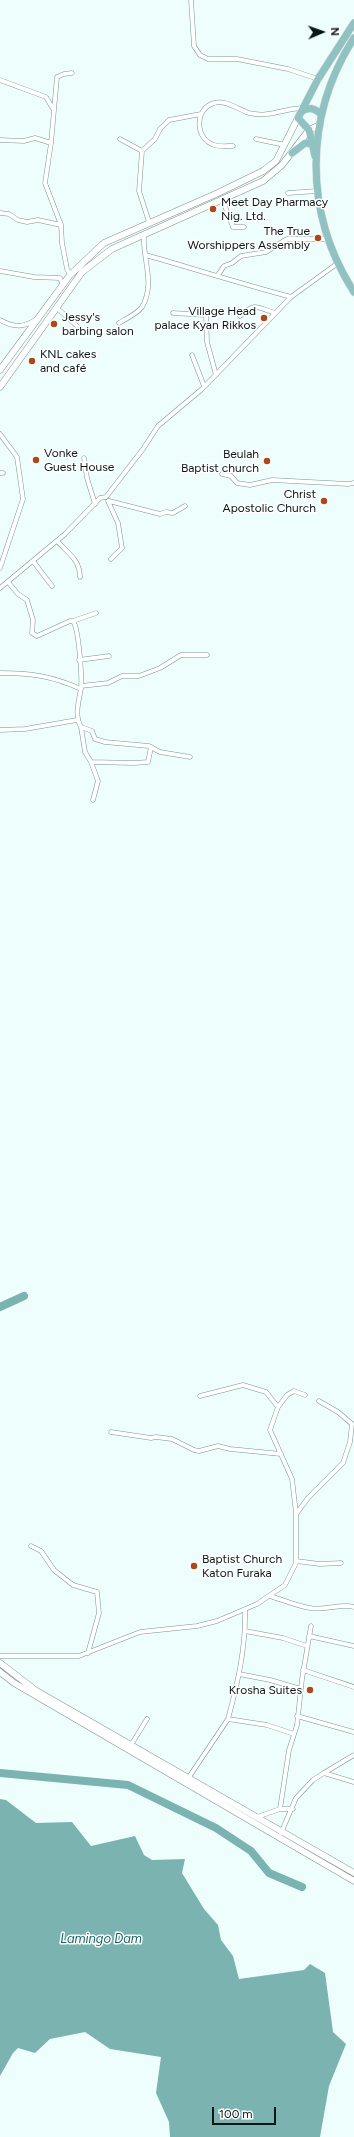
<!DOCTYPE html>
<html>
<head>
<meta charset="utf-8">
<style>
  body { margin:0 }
  #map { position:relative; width:354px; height:2137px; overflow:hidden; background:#edfefd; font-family:Figtree,sans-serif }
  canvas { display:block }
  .north { position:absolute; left:302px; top:12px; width:40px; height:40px; -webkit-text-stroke:3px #fff; paint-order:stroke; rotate:88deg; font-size:11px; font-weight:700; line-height:16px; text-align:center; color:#0b1616 }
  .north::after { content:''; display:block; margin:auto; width:14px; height:18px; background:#0b1616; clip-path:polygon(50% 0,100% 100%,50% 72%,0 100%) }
  .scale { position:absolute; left:212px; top:2107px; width:64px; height:18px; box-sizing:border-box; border:2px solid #0b1616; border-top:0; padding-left:5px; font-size:12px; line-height:14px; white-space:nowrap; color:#0b1616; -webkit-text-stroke:3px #fff; paint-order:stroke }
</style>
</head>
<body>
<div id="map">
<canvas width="354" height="2137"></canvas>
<div class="north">N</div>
<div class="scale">100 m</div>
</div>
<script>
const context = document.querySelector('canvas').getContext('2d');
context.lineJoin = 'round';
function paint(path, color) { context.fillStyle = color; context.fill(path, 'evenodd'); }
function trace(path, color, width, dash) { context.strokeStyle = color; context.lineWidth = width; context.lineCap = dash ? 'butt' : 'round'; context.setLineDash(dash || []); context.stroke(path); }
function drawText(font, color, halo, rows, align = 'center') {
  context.font = font + ' Figtree,sans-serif'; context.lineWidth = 3; context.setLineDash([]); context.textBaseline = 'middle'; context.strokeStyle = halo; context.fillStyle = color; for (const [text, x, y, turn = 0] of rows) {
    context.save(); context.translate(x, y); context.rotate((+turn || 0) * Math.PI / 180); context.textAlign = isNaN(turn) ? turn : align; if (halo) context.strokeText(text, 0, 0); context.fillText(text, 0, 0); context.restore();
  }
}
paint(new Path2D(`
  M 0,1799 L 6,1800 L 36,1823 L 72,1822 L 91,1846 L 135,1836 L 144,1855 L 152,1860 L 185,1859 L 182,1873 L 204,1909 L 218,1925 L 221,1940 L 233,1956 L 239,1979 L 304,1970 L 310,1964 L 325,1973 L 333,2032 L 346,2044 L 329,2086 L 320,2137 L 170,2137 L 169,2122 L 156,2093 L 161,2057 L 110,2049 L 85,2032 L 50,2039 L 35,2053 L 18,2048 L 13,2053 L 0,2076 Z`), '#7bb3b1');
trace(new Path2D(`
  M 0,1307 L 24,1296
  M 0,1773 L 128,1785 L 216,1828 L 251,1851 L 269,1873 L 302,1887`), '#7bb3b1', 8);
const minor = new Path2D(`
  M 191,0 L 194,46 L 200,55 L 208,59 L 237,59 L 288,69 L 318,79
  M 0,80 L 46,97 L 53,109
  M 120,139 L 142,151
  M 256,139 L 285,145
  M 0,140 L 24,141 L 35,138 L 51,143
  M 233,146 C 227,146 220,147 214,145 C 195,139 194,109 214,103 C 225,99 239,110 249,113 C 269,118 285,108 304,108
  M 288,193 L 317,191
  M 223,201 L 233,227 L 244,227
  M 0,213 L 9,214 L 18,220 L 27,222 L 38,220 L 61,225
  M 149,222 L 139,191 L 142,151 L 155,139 L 160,129 L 169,120 L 201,114
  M 146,255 C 194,269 242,284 291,297
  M 0,271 L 34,277 L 60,278 L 63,285
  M 70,275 L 67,269 L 62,243 L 61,225 L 45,183 L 51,143 L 57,77 L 64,74 L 72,73
  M 218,275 L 224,266 L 232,263 L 241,256 L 266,252 L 287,239 L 328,239
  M 57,308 L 77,326
  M 173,313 L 206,315 L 207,342 L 216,375
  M 240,316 C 256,302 255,307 275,313
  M 0,320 C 13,327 23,328 35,320
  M 119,323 C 126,319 138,313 142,307 C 156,283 142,259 144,234
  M 192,355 L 204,386
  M 0,434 L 17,457 L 23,499 L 0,568
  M 84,458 L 87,478 L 95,504
  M 0,473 L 3,473
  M 222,474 L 231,476 L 237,483 L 250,485 L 272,480 L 348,484 L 354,483
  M 108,501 L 118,523 L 122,548 L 111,559
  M 109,501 L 160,514 L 166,512 L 173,513 L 185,506
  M 57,541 C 68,553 80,560 80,577
  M 33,561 L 52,586
  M 8,582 L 18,594 L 27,600 L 33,620 L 32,633 L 37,636 L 70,621 L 73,621 C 79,629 82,677 81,688 C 79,701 74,715 81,727 L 92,731 L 95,739 L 105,742 L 149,746 L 160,752 L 190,757
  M 0,588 L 65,534 L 100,498 L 106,497 L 143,449 L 158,426 L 202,389 L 291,297 L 338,263
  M 73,621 L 96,613
  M 79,660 L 109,656
  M 0,673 C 31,673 52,676 81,689
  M 81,686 L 108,683 L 122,676 L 139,676 L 160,668 L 181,655 L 207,655
  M 81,727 L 85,752 L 91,762 L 98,781 L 93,800
  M 0,730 L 25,729 L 77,720
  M 91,762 L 134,763 L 148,762 L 151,747
  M 200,1396 L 243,1385 L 266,1392 L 278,1407
  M 111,1432 L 151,1438 L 156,1437 L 172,1439 L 194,1450 L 199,1451 L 218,1446 L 230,1449 L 281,1454
  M 297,1513 L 308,1498 L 343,1463 L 350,1442 L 352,1424 L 338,1412 L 319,1401
  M 31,1546 L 41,1551 L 54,1570 L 73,1585 L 97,1592 L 99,1613 L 88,1653
  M 296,1561 L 320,1564 L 341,1563
  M 270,1596 C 283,1600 297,1606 310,1608 C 323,1611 343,1603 354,1607
  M 245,1631 L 283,1638 L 307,1646
  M 309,1636 L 354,1646
  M 0,1656 L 79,1656 L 140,1632 L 197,1626 L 217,1621 L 257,1604 L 285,1585 L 296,1563 L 296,1513 L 292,1479 L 270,1430 L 278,1407 L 287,1395 L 294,1391 L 305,1395
  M 303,1670 L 354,1687
  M 239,1674 L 270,1680 L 301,1689
  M 297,1716 L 354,1732
  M 228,1719 C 238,1682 246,1647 245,1609
  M 131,1745 L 147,1719
  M 324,1773 L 354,1755
  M 189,1777 L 228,1719 L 267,1725 L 294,1734
  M 280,1809 L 293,1809
  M 257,1817 L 280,1809 L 289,1750 L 297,1725 L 302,1679 L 311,1626
  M 281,1833 L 296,1798 L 313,1780 L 324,1773 L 354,1782`);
const secondary = new Path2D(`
  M 0,370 L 70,275 L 104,243 L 218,193 L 263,171 L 276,161 L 298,118
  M 0,387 L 82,272 L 112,249 L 263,181 L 282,165 L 309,130 L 320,125
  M 0,1663 L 35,1690 L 354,1873
  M 0,1672 L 14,1683 L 354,1881`);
const primary = new Path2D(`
  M 354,38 C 304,116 303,213 354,292
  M 302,111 C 310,107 314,108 321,114
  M 292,153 L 305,143 L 312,144
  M 315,156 L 309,130 L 298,118 L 318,79 L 354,23`);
trace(minor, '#799493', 5);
trace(secondary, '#799493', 7);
trace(primary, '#d8dada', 8);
trace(minor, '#fff', 4);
trace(secondary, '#fff', 6);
trace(primary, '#8fc2c1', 7);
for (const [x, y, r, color] of [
  [213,209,4,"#ad4918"],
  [318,238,4,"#ad4918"],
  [264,318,4,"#ad4918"],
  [54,324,4,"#ad4918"],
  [32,361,4,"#ad4918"],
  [36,460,4,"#ad4918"],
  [267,461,4,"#ad4918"],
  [324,501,4,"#ad4918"],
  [194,1566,4,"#ad4918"],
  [310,1690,4,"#ad4918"]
]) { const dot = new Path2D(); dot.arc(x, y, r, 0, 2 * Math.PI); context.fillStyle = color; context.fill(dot); trace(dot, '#fff', 1.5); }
drawText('12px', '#0b1616', '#fff', [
  ["Meet Day Pharmacy",221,202],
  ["Nig. Ltd.",221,216],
  ["The True",310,231,"right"],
  ["Worshippers Assembly",310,245,"right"],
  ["Village Head",256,311,"right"],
  ["palace Kyan Rikkos",256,325,"right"],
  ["Jessy's",62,317],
  ["barbing salon",62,331],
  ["KNL cakes",40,354],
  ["and café",40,368],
  ["Vonke",44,453],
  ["Guest House",44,467],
  ["Beulah",259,454,"right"],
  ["Baptist church",259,468,"right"],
  ["Christ",316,494,"right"],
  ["Apostolic Church",316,508,"right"],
  ["Baptist Church",202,1559],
  ["Katon Furaka",202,1573],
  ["Krosha Suites",302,1690,"right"]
], 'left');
drawText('italic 13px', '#186463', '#fff', [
  ["Lamingo Dam",101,1939]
]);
</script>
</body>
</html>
